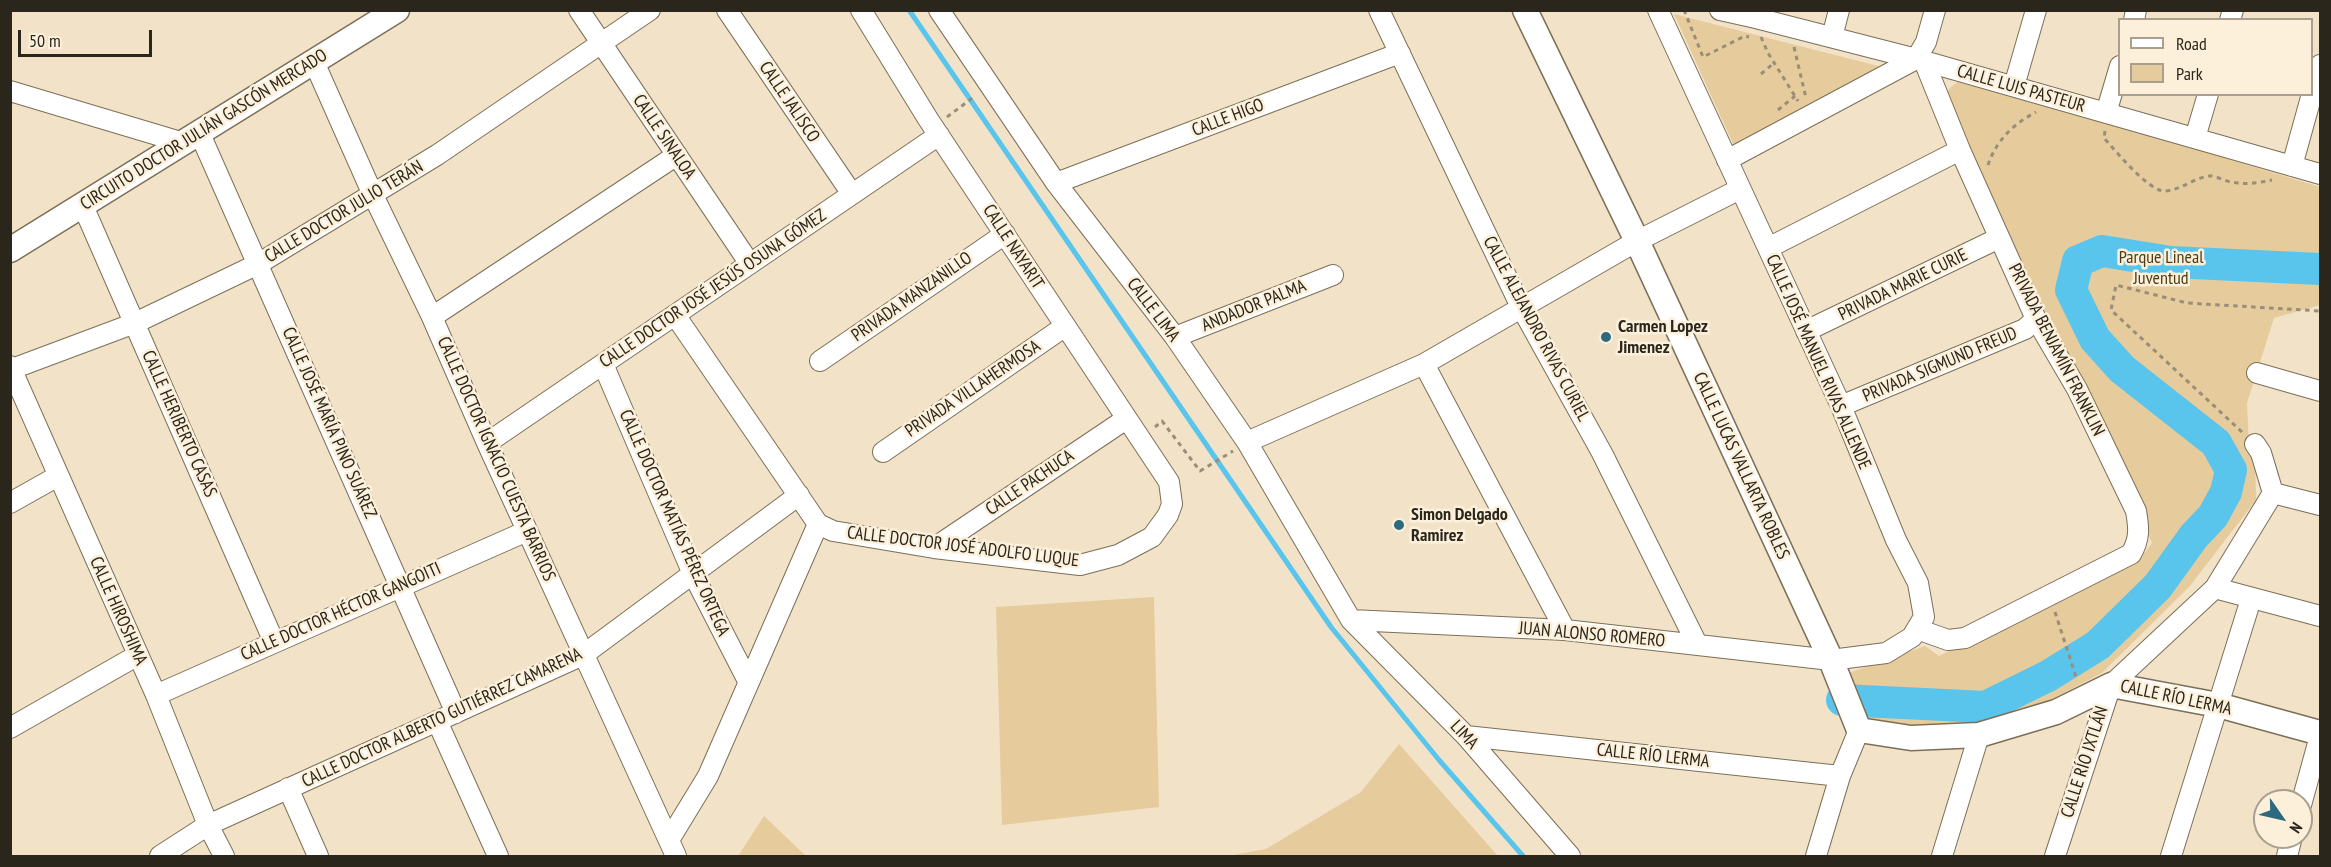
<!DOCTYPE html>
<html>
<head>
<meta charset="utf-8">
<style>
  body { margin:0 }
  #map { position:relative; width:2331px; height:867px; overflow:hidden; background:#f2e3c8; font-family:"PT Sans Narrow",sans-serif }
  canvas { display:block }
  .frame { position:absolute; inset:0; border:12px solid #2b261c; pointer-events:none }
  .legend { position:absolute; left:2118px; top:18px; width:195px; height:78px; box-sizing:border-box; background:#fdf0db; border:2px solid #a99f8f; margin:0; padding:8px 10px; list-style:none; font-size:18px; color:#2b261c }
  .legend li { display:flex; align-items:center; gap:12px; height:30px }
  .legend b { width:30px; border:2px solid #a99f8f }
  .north { position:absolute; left:2253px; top:789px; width:60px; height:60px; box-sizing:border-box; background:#fdf0db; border:2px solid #a99f8f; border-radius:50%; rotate:124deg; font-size:16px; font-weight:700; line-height:24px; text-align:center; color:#2b261c }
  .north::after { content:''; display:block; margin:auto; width:21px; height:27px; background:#2c6a80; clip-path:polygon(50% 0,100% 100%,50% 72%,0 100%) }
  .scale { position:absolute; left:18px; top:30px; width:134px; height:27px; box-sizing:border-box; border:3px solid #2b261c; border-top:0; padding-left:8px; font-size:18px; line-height:21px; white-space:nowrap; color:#2b261c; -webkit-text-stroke:4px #fdf0db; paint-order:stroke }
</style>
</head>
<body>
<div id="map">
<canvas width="2331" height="867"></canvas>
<div class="frame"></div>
<ul class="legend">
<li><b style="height:8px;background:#fff"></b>Road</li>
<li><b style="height:16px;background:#e6cb9c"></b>Park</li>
</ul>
<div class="north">N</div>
<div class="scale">50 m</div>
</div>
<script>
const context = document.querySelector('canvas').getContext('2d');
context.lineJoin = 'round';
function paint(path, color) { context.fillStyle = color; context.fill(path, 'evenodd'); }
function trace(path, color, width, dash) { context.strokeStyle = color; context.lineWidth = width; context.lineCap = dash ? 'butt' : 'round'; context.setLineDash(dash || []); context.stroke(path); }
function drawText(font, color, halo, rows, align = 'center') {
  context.font = font + ' "PT Sans Narrow",sans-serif'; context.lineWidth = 5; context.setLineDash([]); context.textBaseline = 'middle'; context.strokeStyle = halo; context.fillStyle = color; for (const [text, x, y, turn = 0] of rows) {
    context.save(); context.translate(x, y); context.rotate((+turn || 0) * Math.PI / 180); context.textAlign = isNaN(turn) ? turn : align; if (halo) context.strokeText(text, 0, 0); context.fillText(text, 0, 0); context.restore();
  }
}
paint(new Path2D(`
  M 1674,14 L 1890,69 L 1735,148 Z
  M 1958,82 L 2137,131 L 2320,187 L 2320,305 L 2274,318 L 2247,403 L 2249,447 L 2255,459 L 2256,500 L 2190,586 L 2102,673 L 2046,702 L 1965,723 L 1863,729 L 1843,675 L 1925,646 L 1939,656 L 2137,563 L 2152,543 L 2120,468 L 1945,102 C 1945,91 1949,88 1958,82 Z
  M 1154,597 L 1159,807 L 1002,825 L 996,607 Z
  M 1399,744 L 1498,856 L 1227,856 L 1266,849 L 1361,792 Z
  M 764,816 L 806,856 L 738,856 Z`), '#e6cb9c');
trace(new Path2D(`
  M 909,10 L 1331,627 L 1439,760 L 1523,856`), '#59c5ec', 5);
trace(new Path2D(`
  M 1842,700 L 1985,707 L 2048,676 L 2098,645 L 2158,586 L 2194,536 L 2213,516 L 2226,492 L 2231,470 L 2216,443 L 2122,369 L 2095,339 L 2071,290 L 2078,261 L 2102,251 L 2171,262 L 2320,269`), '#59c5ec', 32);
const minor = new Path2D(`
  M 579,10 L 750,264
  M 727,10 L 852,194
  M 939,10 L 1056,183 L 1175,337 L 1247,442 L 1351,620 L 1466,736 L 1570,856
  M 1379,10 L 1521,307 L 1602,453 L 1697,644
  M 1720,10 L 1756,18 L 1924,61 L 2320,174
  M 2134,20 L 2136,10
  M 2230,20 L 2233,10
  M 1832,37 L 1839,10
  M 314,62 L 373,195 L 432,317 L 487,443 L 676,856
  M 2014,86 L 2036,10
  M 10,91 L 184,143
  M 2106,113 L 2120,66
  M 200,134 L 456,713
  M 2195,138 L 2208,94
  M 1727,160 L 1916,59 L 1926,42 L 1935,10
  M 2292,166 L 2320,65
  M 1056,183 L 1400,53
  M 83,206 L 274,642
  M 1768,248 L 1960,150
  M 675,315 L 818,524 L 833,531 L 934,548 L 1080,565 L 1118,555 L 1152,537 L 1168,515 L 1172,504 L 1169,482 L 928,119 L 861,10
  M 432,317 L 677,155
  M 1806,331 L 1999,238
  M 1175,337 L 1333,275
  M 820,361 L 1005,234
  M 603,364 L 693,574 L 748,681
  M 1424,364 L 1565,630
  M 10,366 L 156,695 L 208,825 L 224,856
  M 12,369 L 135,323 L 258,264 L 437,155 L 650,10
  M 2257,373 L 2320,391
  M 1841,406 L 2025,329 L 2036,319
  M 1247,442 L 1424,364 L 1637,241 L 1740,189
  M 487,443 L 939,135
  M 883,452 L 1064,327
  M 2273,493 L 2320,505
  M 10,503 L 58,476
  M 934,548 L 1126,419
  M 2215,588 L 2320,616
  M 1351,620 L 1565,630 L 1831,660 L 1886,653 L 1912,637 L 1924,617 L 1918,583 L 1896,540 L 1841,406 L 1658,10
  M 1917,629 L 1948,640 L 1965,638 L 2131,554 C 2140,539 2139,528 2136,511 L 2077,389 L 2036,319 L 1960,150 L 1924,61
  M 156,695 L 527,531
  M 437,721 L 498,856
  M 10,728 L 138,655
  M 1466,736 L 1840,776
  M 288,788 L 318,856
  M 2301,805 L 2320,736
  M 669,840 L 708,776 L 818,524
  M 160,856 L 208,825 L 583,655 L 799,495
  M 1816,856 L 1840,776 L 1859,730
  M 1942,856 L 1979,735
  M 2055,856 L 2111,685 L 2215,588 L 2273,493 L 2261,453 L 2255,444
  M 2171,856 L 2251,599
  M 2287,856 L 2292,837`);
const tertiary = new Path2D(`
  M 1525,10 L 1637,241 L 1831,660 L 1859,730 L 1911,738 L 1979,735 L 2056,712 L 2111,685 L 2218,705 L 2320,733
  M 10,250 L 397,10`);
trace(minor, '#7c6f57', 22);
trace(tertiary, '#7c6f57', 27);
trace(new Path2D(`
  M 1684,10 L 1703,57 L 1745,36 L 1749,37
  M 1761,37 L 1768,53 L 1798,101
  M 1794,47 L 1806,98
  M 1761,74 L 1774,63
  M 1778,110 L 1795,96
  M 947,117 L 975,96
  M 2105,131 L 2104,138 C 2115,150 2149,192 2165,191 C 2181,190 2194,178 2209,176 C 2215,175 2224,181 2231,182 C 2245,185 2257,183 2272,180
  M 1988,165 C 1996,141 2013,124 2036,112
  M 1155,427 L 1162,421 L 1200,471 L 1233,451
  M 2242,432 L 2111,310 L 2116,285 L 2187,303 L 2320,311
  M 2055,612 L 2077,680`), '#988e7a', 3, [4.5, 4.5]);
trace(minor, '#fff', 20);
trace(tertiary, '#fff', 24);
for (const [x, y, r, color] of [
  [1606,337,6,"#2c6a80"],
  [1399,525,6,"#2c6a80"]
]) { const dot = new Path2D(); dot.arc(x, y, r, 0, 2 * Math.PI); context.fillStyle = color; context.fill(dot); trace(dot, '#fdf0db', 2); }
drawText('18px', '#2b261c', '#fdf0db', [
  ["CALLE LUIS PASTEUR",2021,89,16],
  ["CALLE JALISCO",789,102,56],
  ["CALLE HIGO",1228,118,-21],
  ["CIRCUITO DOCTOR JULIÁN GASCÓN MERCADO",204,130,-32],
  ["CALLE SINALOA",664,137,56],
  ["CALLE DOCTOR JULIO TERÁN",344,212,-31],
  ["CALLE NAYARIT",1013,247,57],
  ["PRIVADA MARIE CURIE",1903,285,-26],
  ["CALLE DOCTOR JOSÉ JESÚS OSUNA GÓMEZ",713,289,-34],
  ["PRIVADA MANZANILLO",912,297,-35],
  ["ANDADOR PALMA",1254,306,-22],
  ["CALLE LIMA",1153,310,53],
  ["CALLE ALEJANDRO RIVAS CURIEL",1536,329,62],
  ["PRIVADA BENJAMÍN FRANKLIN",2056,350,63],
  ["CALLE JOSÉ MANUEL RIVAS ALLENDE",1818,362,66],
  ["PRIVADA SIGMUND FREUD",1940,365,-23],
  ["PRIVADA VILLAHERMOSA",973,389,-34],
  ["CALLE JOSÉ MARÍA PINO SUÁREZ",329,423,66],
  ["CALLE HERIBERTO CASAS",179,424,66],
  ["CALLE DOCTOR IGNACIO CUESTA BARRIOS",496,459,66],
  ["CALLE LUCAS VALLARTA ROBLES",1741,466,65],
  ["CALLE PACHUCA",1030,483,-34],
  ["CALLE DOCTOR MATÍAS PÉREZ ORTEGA",674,523,66],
  ["CALLE DOCTOR JOSÉ ADOLFO LUQUE",963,547,7],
  ["CALLE HIROSHIMA",118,611,66],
  ["CALLE DOCTOR HÉCTOR GANGOITI",341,612,-24],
  ["JUAN ALONSO ROMERO",1592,635,5],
  ["CALLE RÍO LERMA",2176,698,12],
  ["CALLE DOCTOR ALBERTO GUTIÉRREZ CAMARENA",442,718,-25],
  ["LIMA",1464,735,47],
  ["CALLE RÍO LERMA",1653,756,6],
  ["CALLE RÍO IXTLÁN",2085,762,-72]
]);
drawText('18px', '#4d3b17', '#fdf0db', [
  ["Parque Lineal",2161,258],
  ["Juventud",2161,279]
]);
drawText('bold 18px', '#2b261c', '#fdf0db', [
  ["Carmen Lopez",1618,327],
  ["Jimenez",1618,348],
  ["Simon Delgado",1411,515],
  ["Ramirez",1411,536]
], 'left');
</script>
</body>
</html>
